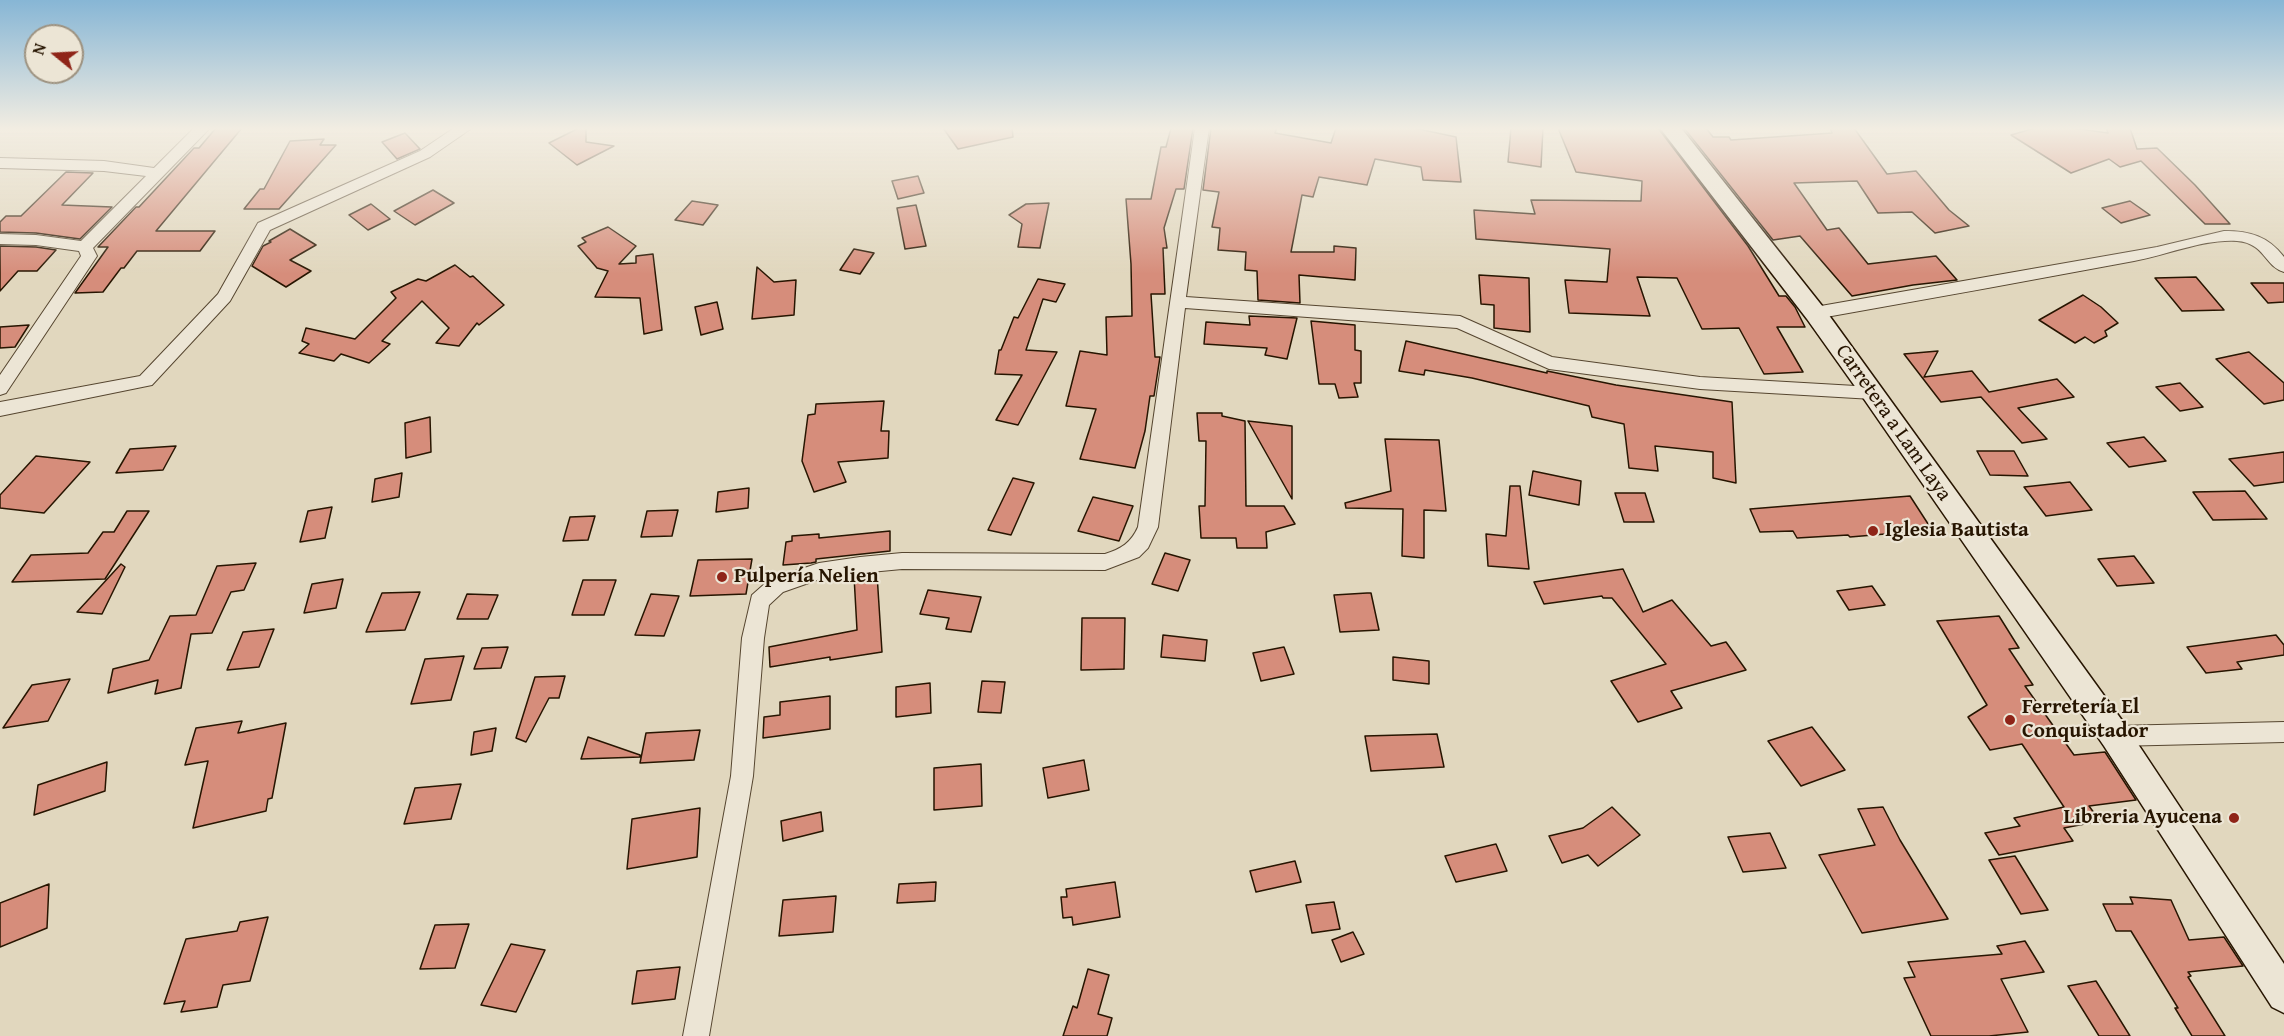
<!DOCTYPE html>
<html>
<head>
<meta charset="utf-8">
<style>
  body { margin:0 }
  #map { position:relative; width:2284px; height:1036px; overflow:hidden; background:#e1d7be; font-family:"Gentium Book Plus",serif }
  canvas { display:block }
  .north { position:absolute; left:24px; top:24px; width:60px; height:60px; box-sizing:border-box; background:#ece5d5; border:2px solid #9d9280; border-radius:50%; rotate:288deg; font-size:16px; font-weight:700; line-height:24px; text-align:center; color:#271501 }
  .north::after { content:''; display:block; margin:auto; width:21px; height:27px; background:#8f2418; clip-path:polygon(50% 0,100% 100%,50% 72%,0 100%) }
</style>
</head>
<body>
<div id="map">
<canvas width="2284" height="1036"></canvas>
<div class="north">N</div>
</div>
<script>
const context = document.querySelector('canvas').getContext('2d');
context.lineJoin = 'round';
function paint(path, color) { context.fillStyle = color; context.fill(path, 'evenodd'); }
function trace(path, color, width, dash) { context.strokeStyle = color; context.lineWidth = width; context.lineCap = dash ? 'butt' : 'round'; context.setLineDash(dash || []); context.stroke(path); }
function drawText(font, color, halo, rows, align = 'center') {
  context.font = font + ' "Gentium Book Plus",serif'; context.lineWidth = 4.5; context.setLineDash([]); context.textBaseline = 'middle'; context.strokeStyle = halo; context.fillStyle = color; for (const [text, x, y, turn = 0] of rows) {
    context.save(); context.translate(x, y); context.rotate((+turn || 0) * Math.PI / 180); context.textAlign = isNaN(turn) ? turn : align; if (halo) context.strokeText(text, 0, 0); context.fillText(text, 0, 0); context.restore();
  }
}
const building = new Path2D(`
  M 216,128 L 242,128 L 156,231 L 215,231 L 200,251 L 137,251 L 124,268 L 121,268 L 103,292 L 75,293 L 108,247 L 98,247 L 136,207 L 139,207 L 194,148 L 199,148 Z
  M 579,128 L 586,128 L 586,142 L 614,146 L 577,165 L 549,143 Z
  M 943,128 L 1012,128 L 1013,137 L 958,149 Z
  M 1171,128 L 1193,128 L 1184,189 L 1176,189 L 1164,228 L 1167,248 L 1163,248 L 1165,294 L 1151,294 L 1155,357 L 1160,357 L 1154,396 L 1150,396 L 1145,431 L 1135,468 L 1080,459 L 1096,409 L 1066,406 L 1080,351 L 1107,355 L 1106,317 L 1132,316 L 1131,264 L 1126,199 L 1151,199 L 1161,147 L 1166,147 Z
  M 1211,128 L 1277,128 L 1275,133 L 1331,143 L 1336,128 L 1414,128 L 1456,137 L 1461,182 L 1423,180 L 1421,167 L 1375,159 L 1367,185 L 1319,177 L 1313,197 L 1302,195 L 1291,252 L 1334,252 L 1334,246 L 1356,248 L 1355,280 L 1299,275 L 1300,303 L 1258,300 L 1257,271 L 1245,270 L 1246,252 L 1218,250 L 1220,228 L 1212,227 L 1219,192 L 1203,190 Z
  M 1511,128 L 1543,128 L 1541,167 L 1508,162 Z
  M 1558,128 L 1658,128 L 1748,246 L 1779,296 L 1786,296 L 1795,307 L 1805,327 L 1777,327 L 1803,372 L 1764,374 L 1739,328 L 1702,329 L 1677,278 L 1637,277 L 1650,316 L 1569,313 L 1565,280 L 1607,282 L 1610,249 L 1476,239 L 1474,210 L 1535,214 L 1531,200 L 1641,201 L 1642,181 L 1576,172 Z
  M 1684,128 L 1706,128 L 1713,137 L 1729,137 L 1731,140 L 1832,133 L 1830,128 L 1854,128 L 1887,174 L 1916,171 L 1949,210 L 1969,226 L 1935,233 L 1912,212 L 1878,213 L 1857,181 L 1794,183 L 1827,230 L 1839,228 L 1868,264 L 1936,256 L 1957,280 L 1913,285 L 1852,296 L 1800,236 L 1773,240 Z
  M 2035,128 L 2073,128 L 2108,133 L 2106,128 L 2130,128 L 2137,149 L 2157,148 L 2195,185 L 2230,224 L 2205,224 L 2141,161 L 2120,167 L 2109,159 L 2071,173 L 2011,135 Z
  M 405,133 L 420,149 L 397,159 L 382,142 Z
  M 324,139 L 320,145 L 336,145 L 279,209 L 244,209 L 260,189 L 264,189 L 290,141 Z
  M 66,172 L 93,173 L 62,205 L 112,207 L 80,239 L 36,233 L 0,232 L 0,222 L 6,216 L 21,216 Z
  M 918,176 L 924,193 L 898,199 L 892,181 Z
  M 433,190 L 454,203 L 415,225 L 394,211 Z
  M 692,201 L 718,205 L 703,225 L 675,220 Z
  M 2130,201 L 2150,215 L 2121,223 L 2102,208 Z
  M 1049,203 L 1040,248 L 1018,247 L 1022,224 L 1009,215 L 1026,204 Z
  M 371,204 L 390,219 L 368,230 L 349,215 Z
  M 916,205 L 926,246 L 905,249 L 897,208 Z
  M 608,227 L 636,246 L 619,264 L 636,263 L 636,256 L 653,254 L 662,330 L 644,334 L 640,298 L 595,297 L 608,271 L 597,268 L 578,246 L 586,242 L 582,238 Z
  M 290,229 L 316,245 L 290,260 L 311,271 L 286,287 L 252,266 L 263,246 L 271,242 L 269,241 Z
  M 0,246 L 36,247 L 56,250 L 37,271 L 18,271 L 0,291 Z
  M 854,249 L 874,253 L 860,274 L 840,270 Z
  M 455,265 L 470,277 L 473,276 L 504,305 L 479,325 L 477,323 L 459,346 L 436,343 L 449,328 L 422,301 L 382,341 L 390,344 L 369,363 L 341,354 L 334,361 L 299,353 L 309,344 L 302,341 L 306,328 L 355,339 L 396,298 L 391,292 L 418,279 L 426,281 Z
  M 757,267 L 774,282 L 796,280 L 794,315 L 752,319 Z
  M 1479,275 L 1529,278 L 1530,332 L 1494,328 L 1494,305 L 1481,304 Z
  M 2196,277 L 2224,310 L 2182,311 L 2155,278 Z
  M 1038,279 L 1065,284 L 1056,302 L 1043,299 L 1026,350 L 1057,352 L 1018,425 L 996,420 L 1022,375 L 995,374 L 999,350 L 1001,350 L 1014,317 L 1018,318 Z
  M 2251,283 L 2284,283 L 2284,302 L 2268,303 Z
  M 2083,295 L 2101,307 L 2118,323 L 2105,331 L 2107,336 L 2094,343 L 2085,337 L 2075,343 L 2039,320 Z
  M 717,302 L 723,329 L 701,335 L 695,307 Z
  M 1249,316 L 1297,318 L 1287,359 L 1265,355 L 1267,348 L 1204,344 L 1206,322 L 1250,325 Z
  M 1311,321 L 1355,325 L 1355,350 L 1361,351 L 1361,383 L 1354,383 L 1358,397 L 1339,398 L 1335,384 L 1319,384 Z
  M 29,325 L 15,347 L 0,348 L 0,327 Z
  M 1406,341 L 1547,373 L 1547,371 L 1616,385 L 1732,402 L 1736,483 L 1713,478 L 1713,452 L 1655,446 L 1658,471 L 1629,468 L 1624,424 L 1592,417 L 1589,406 L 1472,378 L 1425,370 L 1424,375 L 1399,371 Z
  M 1938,351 L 1924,377 L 1972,371 L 1989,392 L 2057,379 L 2074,397 L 2018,408 L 2047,439 L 2022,443 L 1981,397 L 1941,402 L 1904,354 Z
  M 2249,352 L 2284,383 L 2284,400 L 2264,404 L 2216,359 Z
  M 2180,383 L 2203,407 L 2180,411 L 2156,387 Z
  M 884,401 L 881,431 L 889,431 L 888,458 L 838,462 L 846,482 L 814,492 L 802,461 L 808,415 L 815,414 L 816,404 Z
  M 1197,413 L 1222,413 L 1222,416 L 1245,421 L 1246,506 L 1284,506 L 1295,524 L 1266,532 L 1267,548 L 1237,548 L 1236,538 L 1201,538 L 1199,506 L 1205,506 L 1206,441 L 1199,441 Z
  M 430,417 L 431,452 L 406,458 L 405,423 Z
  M 1248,421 L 1292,426 L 1292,499 Z
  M 2144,437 L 2166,461 L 2129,467 L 2107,443 Z
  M 1385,439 L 1439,440 L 1446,511 L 1424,510 L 1424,558 L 1402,556 L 1403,509 L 1346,508 L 1345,503 L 1391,491 Z
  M 176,446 L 163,470 L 116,473 L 130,449 Z
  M 1977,451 L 2014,451 L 2028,476 L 1990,475 Z
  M 2284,452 L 2284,482 L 2254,486 L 2229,459 Z
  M 36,456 L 90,462 L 44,513 L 0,508 L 0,495 Z
  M 1533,471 L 1581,481 L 1579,505 L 1529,495 Z
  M 402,473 L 399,497 L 372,502 L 375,479 Z
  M 1013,478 L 1034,483 L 1011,535 L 988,530 Z
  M 2070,482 L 2092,510 L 2046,516 L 2024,487 Z
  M 1510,486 L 1520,486 L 1529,569 L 1488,566 L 1486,534 L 1506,536 Z
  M 749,488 L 748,508 L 716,512 L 718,492 Z
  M 2245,491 L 2267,519 L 2213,520 L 2193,492 Z
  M 1615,493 L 1645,493 L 1654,522 L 1624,522 Z
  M 1910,496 L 1932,530 L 1850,537 L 1848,535 L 1797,538 L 1793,531 L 1760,532 L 1750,509 Z
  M 1093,497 L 1133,506 L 1119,541 L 1078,531 Z
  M 332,507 L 325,538 L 300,542 L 308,511 Z
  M 678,510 L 672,536 L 641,537 L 647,511 Z
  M 127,511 L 149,511 L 105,579 L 12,582 L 31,555 L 88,553 L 103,532 L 114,532 Z
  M 595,516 L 588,540 L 563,541 L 570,517 Z
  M 890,531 L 890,551 L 816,559 L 816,562 L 811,563 L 783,565 L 786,542 L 792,541 L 792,536 L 819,534 L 819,538 Z
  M 1165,553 L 1190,560 L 1178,591 L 1152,584 Z
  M 2134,556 L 2154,583 L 2117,586 L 2098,559 Z
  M 752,559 L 746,594 L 690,596 L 698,560 Z
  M 256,563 L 244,590 L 231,592 L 212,633 L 191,634 L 181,688 L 155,694 L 158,680 L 108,693 L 113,669 L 149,660 L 170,616 L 196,615 L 217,566 Z
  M 121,564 L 125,567 L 102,614 L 77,612 Z
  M 1623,569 L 1643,612 L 1672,600 L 1711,646 L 1726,642 L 1746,670 L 1671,691 L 1682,708 L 1638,722 L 1611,681 L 1666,664 L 1612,598 L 1603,598 L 1602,596 L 1544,604 L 1534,582 Z
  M 877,574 L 882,652 L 830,660 L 830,657 L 770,667 L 769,647 L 857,630 L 854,576 Z
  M 343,579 L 336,608 L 304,613 L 312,584 Z
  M 583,580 L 616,580 L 604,615 L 572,615 Z
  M 1872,586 L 1885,605 L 1849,610 L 1837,591 Z
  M 928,590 L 981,597 L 971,632 L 946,629 L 949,618 L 920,614 Z
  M 420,592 L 405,630 L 366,632 L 382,593 Z
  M 1367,593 L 1371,593 L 1379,630 L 1340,632 L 1334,595 Z
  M 467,594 L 498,595 L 488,619 L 457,619 Z
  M 651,594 L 679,596 L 664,636 L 635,635 Z
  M 1999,616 L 2019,648 L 2009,649 L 2033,685 L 2025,686 L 2074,755 L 2105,752 L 2136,800 L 2089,806 L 2100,821 L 2064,828 L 2073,841 L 1999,855 L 1985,833 L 2020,826 L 2014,818 L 2064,807 L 2022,744 L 1990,750 L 1968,717 L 1987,705 L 1937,621 Z
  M 1082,618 L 1125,618 L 1124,669 L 1081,670 Z
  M 274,629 L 259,667 L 227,670 L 243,632 Z
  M 1163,635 L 1207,640 L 1205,661 L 1161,657 Z
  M 2276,635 L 2284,645 L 2284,655 L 2237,662 L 2242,669 L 2206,673 L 2187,647 Z
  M 508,647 L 501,668 L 474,669 L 482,648 Z
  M 1284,647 L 1294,674 L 1261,681 L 1253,653 Z
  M 464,656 L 451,700 L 411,704 L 425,659 Z
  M 1393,657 L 1429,661 L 1429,684 L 1393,680 Z
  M 565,676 L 559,698 L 549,698 L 526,742 L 516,738 L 535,677 Z
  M 70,679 L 48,721 L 3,728 L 32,685 Z
  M 982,681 L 1005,682 L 1001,713 L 978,712 Z
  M 930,683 L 931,713 L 896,717 L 896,687 Z
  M 830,696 L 830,729 L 763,738 L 764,717 L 780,715 L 780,702 Z
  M 242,721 L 238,733 L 286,723 L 272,798 L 268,799 L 266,811 L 193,828 L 208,761 L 185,765 L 196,728 Z
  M 1812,727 L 1845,770 L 1801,786 L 1768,741 Z
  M 496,728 L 492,751 L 471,755 L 474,732 Z
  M 700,730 L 694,760 L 640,763 L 646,733 Z
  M 1437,734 L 1444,767 L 1371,771 L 1365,736 Z
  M 588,737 L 640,755 L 640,757 L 581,759 Z
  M 1084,760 L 1089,790 L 1048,798 L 1043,768 Z
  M 107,762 L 105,791 L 34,815 L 38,785 Z
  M 981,764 L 982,806 L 934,810 L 934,768 Z
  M 461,784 L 451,819 L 404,824 L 415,788 Z
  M 1612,807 L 1640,835 L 1598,866 L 1588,855 L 1562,863 L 1549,836 L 1583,828 Z
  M 1883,807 L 1900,840 L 1948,919 L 1862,933 L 1819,855 L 1875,845 L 1858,809 Z
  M 700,808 L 697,857 L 627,869 L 632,819 Z
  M 821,812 L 823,831 L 783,841 L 781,821 Z
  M 1770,833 L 1786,868 L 1743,872 L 1728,837 Z
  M 1496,844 L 1507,871 L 1456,882 L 1445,856 Z
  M 2015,856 L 2048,910 L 2021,914 L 1989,860 Z
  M 1295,861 L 1301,882 L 1256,892 L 1250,871 Z
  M 936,882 L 935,901 L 897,903 L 899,884 Z
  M 1115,882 L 1120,917 L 1073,925 L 1072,917 L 1063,918 L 1061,897 L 1067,897 L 1066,889 Z
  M 49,884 L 47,928 L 0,947 L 0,903 Z
  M 836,896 L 833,932 L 779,936 L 783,900 Z
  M 2130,897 L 2171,900 L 2189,940 L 2224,937 L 2243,966 L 2188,972 L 2191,976 L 2188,977 L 2225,1036 L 2192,1036 L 2175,1008 L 2178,1008 L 2131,931 L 2116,931 L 2103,904 L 2133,904 Z
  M 1334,902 L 1340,929 L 1312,933 L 1306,905 Z
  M 268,917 L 250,981 L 223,985 L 217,1007 L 181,1012 L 185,1001 L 164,1004 L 186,939 L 237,931 L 240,922 Z
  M 469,924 L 455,968 L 420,969 L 435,925 Z
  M 1353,932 L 1364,954 L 1341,962 L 1332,940 Z
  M 2025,941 L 2044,972 L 2001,979 L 2028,1032 L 1989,1036 L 1931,1036 L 1904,978 L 1915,977 L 1908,962 L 2002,954 L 1997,946 Z
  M 511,944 L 545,950 L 516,1012 L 481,1005 Z
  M 680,967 L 675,999 L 632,1004 L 637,971 Z
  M 1088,969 L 1109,975 L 1098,1014 L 1112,1018 L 1107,1036 L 1063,1036 L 1073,1006 L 1077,1008 Z
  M 2096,981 L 2130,1036 L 2099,1036 L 2068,986 Z`);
paint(building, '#d68d7b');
trace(building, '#271501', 1.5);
const minor = new Path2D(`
  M 194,128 L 210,128 L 93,248 L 97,256 L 6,393 L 0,395 L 0,375 L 81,256 L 79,251 L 36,245 L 0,244 L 0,234 L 36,235 L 81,241 L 146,176 L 104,171 L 0,168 L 0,158 L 104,161 L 154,168 Z
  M 454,128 L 472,128 L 430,157 L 270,230 L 230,301 L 152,385 L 0,416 L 0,402 L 140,376 L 218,294 L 258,223 L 420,151 Z
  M 1195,128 L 1209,128 L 1186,297 L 1460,316 L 1552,357 L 1700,377 L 1873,387 L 1879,388 L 1882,393 L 1879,398 L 1873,399 L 1700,389 L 1549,369 L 1457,328 L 1185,308 L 1158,527 L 1148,548 L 1139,557 L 1105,570 L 902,569 L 860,573 L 820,579 L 783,592 L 769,605 L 764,638 L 753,776 L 709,1036 L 683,1036 L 731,776 L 742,638 L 752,595 L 769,580 L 819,563 L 860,557 L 902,553 L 1105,554 C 1121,549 1131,543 1138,527 Z
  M 2224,231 C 2250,231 2268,236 2284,257 L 2284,272 C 2265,267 2265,243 2237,241 C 2202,239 2168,255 2134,261 C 2028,281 1921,300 1815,319 L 1809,317 L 1807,313 L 1809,309 L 1815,307 L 2157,247 Z
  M 2284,722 L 2284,742 L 2115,746 L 2107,743 L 2104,736 L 2107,729 L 2115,726 Z`);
const secondary = new Path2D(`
  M 1660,128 L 1681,128 L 1823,307 L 2126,726 L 2284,964 L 2284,1013 L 2272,1007 L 2104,746 L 1864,399 L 1807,319 Z`);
trace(minor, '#564630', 2);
trace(secondary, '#271501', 3);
paint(minor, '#ece5d5');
paint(secondary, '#ece5d5');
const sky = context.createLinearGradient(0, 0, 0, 274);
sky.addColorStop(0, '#87b6d5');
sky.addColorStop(0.47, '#f2ede2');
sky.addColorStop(1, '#f2ede200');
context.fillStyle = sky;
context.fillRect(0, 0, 2284, 274);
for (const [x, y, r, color] of [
  [1873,531,6,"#8f2418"],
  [722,577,6,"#8f2418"],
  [2010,720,6,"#8f2418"],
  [2234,818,6,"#8f2418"]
]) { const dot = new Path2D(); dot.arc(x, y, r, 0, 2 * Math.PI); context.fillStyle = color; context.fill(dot); trace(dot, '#ece5d5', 2); }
drawText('21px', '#271501', '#ece5d5', [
  ["Carretera a Lam Laya",1893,423,55]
]);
drawText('bold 21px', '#271501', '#ece5d5', [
  ["Iglesia Bautista",1885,531],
  ["Pulpería Nelien",734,577],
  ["Ferretería El",2022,708],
  ["Conquistador",2022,732],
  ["Libreria Ayucena",2222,818,"right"]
], 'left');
</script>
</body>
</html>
